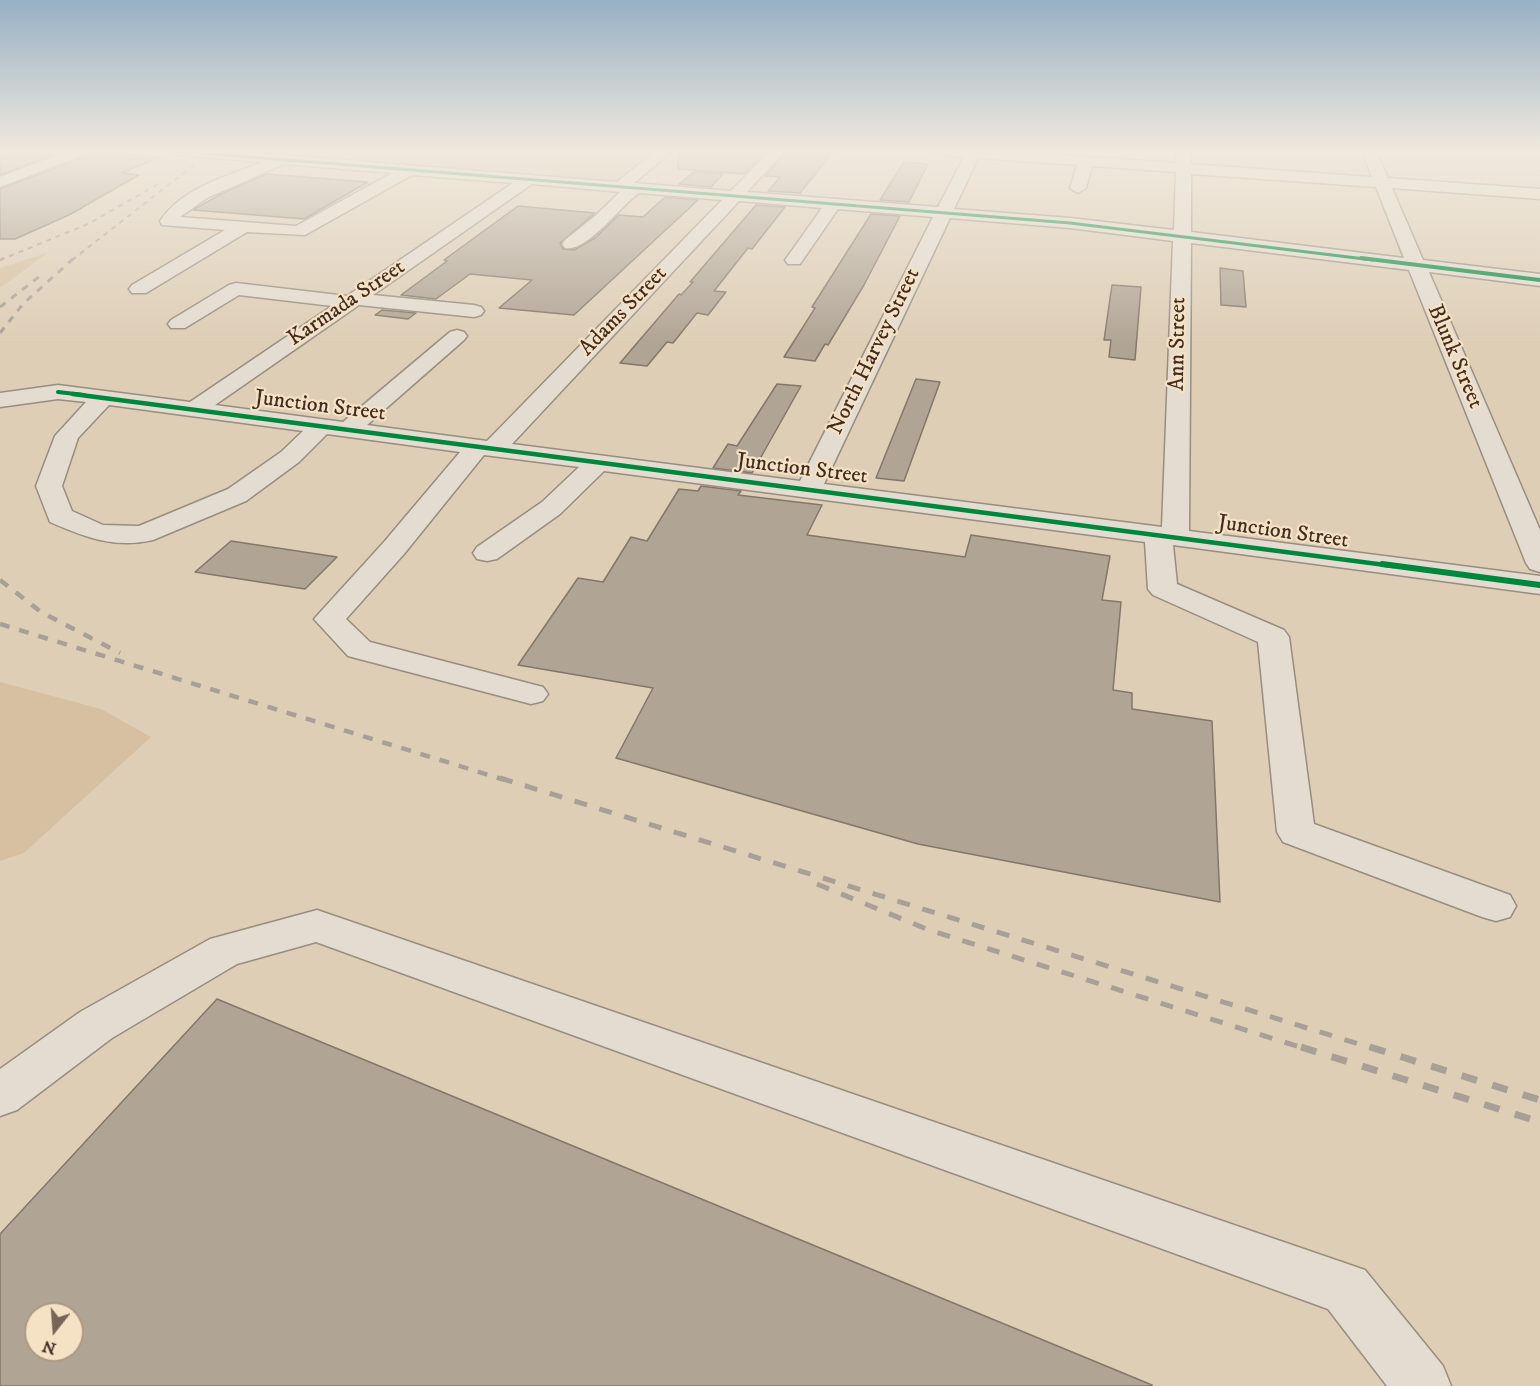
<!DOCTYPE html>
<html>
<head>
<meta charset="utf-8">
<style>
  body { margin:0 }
  #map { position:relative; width:1540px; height:1386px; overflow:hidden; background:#deceb6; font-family:"IM FELL DW Pica",serif }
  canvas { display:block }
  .north { position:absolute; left:24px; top:1302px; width:60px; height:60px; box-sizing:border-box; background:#f5e1c4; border:2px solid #ad9983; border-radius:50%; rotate:197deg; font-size:16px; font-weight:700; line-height:24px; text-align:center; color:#422c22 }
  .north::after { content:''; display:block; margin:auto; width:21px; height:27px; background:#796556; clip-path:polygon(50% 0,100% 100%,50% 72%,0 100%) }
</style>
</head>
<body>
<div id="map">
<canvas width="1540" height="1386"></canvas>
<div class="north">N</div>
</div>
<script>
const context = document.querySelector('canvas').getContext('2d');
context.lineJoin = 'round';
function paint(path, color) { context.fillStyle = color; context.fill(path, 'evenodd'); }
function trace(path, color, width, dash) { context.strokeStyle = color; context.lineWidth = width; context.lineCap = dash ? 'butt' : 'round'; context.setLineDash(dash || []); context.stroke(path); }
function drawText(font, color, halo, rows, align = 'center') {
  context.font = font + ' "IM FELL DW Pica",serif'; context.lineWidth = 4.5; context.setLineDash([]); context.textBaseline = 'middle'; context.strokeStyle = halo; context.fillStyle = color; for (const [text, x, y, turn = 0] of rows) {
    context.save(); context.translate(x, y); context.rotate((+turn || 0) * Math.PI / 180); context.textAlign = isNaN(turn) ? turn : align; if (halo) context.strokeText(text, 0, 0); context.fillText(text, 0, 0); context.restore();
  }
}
paint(new Path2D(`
  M 257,151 L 675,151 L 635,185 L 254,153 Z
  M 49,252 L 7,283 L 0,287 L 0,268 Z
  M 0,682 L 101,709 L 151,737 L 24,853 L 0,861 Z`), '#d7c0a1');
const building = new Path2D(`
  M 16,151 L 62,151 L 0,175 L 0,159 L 13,156 Z
  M 90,151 L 122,151 L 123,154 L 160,157 L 122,173 L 139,175 L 69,215 L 15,239 L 0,239 L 0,189 L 87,156 Z
  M 678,151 L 767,151 L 744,174 L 678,169 Z
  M 787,151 L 834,151 L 800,193 L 768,191 L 780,177 L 765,176 Z
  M 904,162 L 928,164 L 909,202 L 880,200 Z
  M 694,172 L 723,174 L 711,187 L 679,184 Z
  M 267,174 L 368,182 L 304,219 L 193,210 L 223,193 Z
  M 665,197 L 698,200 L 574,315 L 499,308 L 532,280 L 470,274 L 436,299 L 401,295 L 447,261 L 444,260 L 459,249 L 518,206 L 595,213 L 560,243 L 563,249 L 574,250 L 595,238 L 619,215 L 643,217 Z
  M 756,205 L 785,207 L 752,249 L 748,248 L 714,291 L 726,292 L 708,315 L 697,313 L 673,343 L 667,342 L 647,366 L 620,363 L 679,294 L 681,295 L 693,282 L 690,282 Z
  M 871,214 L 900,216 L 864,285 L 828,345 L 825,344 L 815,361 L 784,357 L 815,308 L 812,307 Z
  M 1220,268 L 1243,271 L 1246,307 L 1221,305 Z
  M 1112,285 L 1141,287 L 1135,360 L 1109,357 L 1111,340 L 1104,340 Z
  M 382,310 L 416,313 L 408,319 L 375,315 Z
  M 916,379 L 940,382 L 904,481 L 876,478 Z
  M 777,384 L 801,386 L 752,473 L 713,468 L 728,444 L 737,446 Z
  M 701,486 L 741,491 L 738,495 L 822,505 L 807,535 L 965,557 L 971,535 L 1110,556 L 1102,600 L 1121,602 L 1113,690 L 1132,693 L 1132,709 L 1212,721 L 1220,902 L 918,844 L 616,758 L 653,688 L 518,665 L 578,578 L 603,582 L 631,537 L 647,541 L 679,489 L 698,491 Z
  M 231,541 L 337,557 L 305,589 L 195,572 Z
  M 217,999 L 1152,1385 L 1152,1386 L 0,1386 L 0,1234 ZM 36,1314 L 72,1314 L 72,1350 L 36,1350 Z`);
paint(building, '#b0a494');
trace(building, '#83776a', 1.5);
const minor = new Path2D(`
  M 0,151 L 14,151 L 12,154 L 0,157 Z
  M 68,151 L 88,151 L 86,154 L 0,187 L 0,177 Z
  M 169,151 L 231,151 L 617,182 L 656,151 L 672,151 L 634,183 L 731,191 L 770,151 L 785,151 L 747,192 L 938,207 L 964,157 L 940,155 L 933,151 L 1002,151 L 1176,163 L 1177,151 L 1191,151 L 1191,164 L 1372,177 L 1362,151 L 1376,151 L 1388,178 L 1540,189 L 1540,199 L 1392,188 L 1423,260 L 1540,274 L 1540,286 L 1429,272 L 1540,530 L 1540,572 L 1530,569 L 1526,563 L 1409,270 L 1191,243 L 1189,531 L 1540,576 L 1540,594 L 1173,545 L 1177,584 L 1284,630 L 1289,637 L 1314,824 L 1510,895 L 1516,906 L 1510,917 L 1496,921 L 1482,917 L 1283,842 L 1277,832 L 1258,642 L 1153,595 L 1148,589 L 1145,542 L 604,471 L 560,514 L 497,559 L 487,561 L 477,559 L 473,553 L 477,547 L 542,502 L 579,467 L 484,455 L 404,554 L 346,619 L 370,642 L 543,687 L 548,694 L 543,701 L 531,704 L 348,656 L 314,619 L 384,542 L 460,452 L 327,434 L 299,462 L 246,501 L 153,540 C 115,549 84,537 50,522 L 36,486 L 55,436 L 86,402 L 58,399 L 0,407 L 0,393 L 58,385 L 190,402 L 332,306 L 239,295 L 185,328 L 171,328 L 168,324 L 171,320 L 229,285 L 236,283 L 347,296 L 513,183 L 412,175 L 305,235 L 247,232 L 146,293 L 132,293 L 129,289 L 132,285 L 225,230 L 162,225 L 160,221 C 182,188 227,176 263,162 L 176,155 ZM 978,158 L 1077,165 L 1070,188 L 1078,193 L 1086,188 L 1092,166 L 1176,172 L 1174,230 L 1070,218 L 954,209 ZM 284,164 L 392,173 L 296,226 L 180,217 L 207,198 ZM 1191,174 L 1376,187 L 1404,258 L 1191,232 ZM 532,184 L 620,192 L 595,216 L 565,240 L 562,244 L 565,248 C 587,253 621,205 639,193 L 722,200 L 487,441 L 367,425 L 464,340 L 467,336 L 464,332 L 457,330 L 450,332 L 343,422 L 215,405 L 359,305 L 474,317 L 481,315 L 484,311 L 481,307 L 474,305 L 373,295 ZM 739,201 L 822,208 L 785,260 L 788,264 L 800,264 L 838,209 L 933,217 L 800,481 L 512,444 ZM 950,218 L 1070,228 L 1173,241 L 1162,527 L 824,484 ZM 109,405 L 303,431 L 281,452 L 228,489 L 139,526 L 103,525 L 72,511 L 62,486 L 78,438 Z
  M 317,910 L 1365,1270 L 1443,1366 L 1451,1386 L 1387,1386 L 1328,1309 L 316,942 L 237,964 L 112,1038 L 17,1110 L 0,1116 L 0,1069 L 80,1012 L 210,939 Z`);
trace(minor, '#988d7e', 3);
paint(minor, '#e4dcd0');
trace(new Path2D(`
  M 0,260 L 88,224 L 160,183
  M 72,260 L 212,151`), '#a8a097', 2, [5, 5]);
trace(new Path2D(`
  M 0,260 L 4,258
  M 0,307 L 44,273
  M 0,333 L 23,304 L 74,258`), '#a8a097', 3, [7, 7]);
trace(new Path2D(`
  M 0,580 L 41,612 L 120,653
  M 0,624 L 505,780`), '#a8a097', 4.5, [10, 10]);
trace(new Path2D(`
  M 500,778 L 1375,1049
  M 817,884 L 929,930 L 1306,1049`), '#a8a097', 5, [13, 13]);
trace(new Path2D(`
  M 1301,1047 L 1540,1122
  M 1370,1047 L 1540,1100`), '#a8a097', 7, [16, 16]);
trace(new Path2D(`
  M 176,151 L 1070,223 L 1373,260`), '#00873e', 3);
trace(new Path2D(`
  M 1361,258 L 1540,280
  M 58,392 L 84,395`), '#00873e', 4);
trace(new Path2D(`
  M 73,394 L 1393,566`), '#00873e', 4.5);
trace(new Path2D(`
  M 1382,564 L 1540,585`), '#00873e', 6);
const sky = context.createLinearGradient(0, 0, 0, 345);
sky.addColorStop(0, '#98b0c3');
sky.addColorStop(0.44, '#f0e9de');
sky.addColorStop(1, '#f0e9de00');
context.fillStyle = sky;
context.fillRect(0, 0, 1540, 345);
drawText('22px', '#422c22', '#f5e1c4', [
  ["Karmada Street",347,304,-34],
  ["Adams Street",624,312,-46],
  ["Ann Street",1179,344,-89],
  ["North Harvey Street",875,352,-64],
  ["Blunk Street",1454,357,67],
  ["Junction Street",320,407,7],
  ["Junction Street",802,470,7],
  ["Junction Street",1283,533,8]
]);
</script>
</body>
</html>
